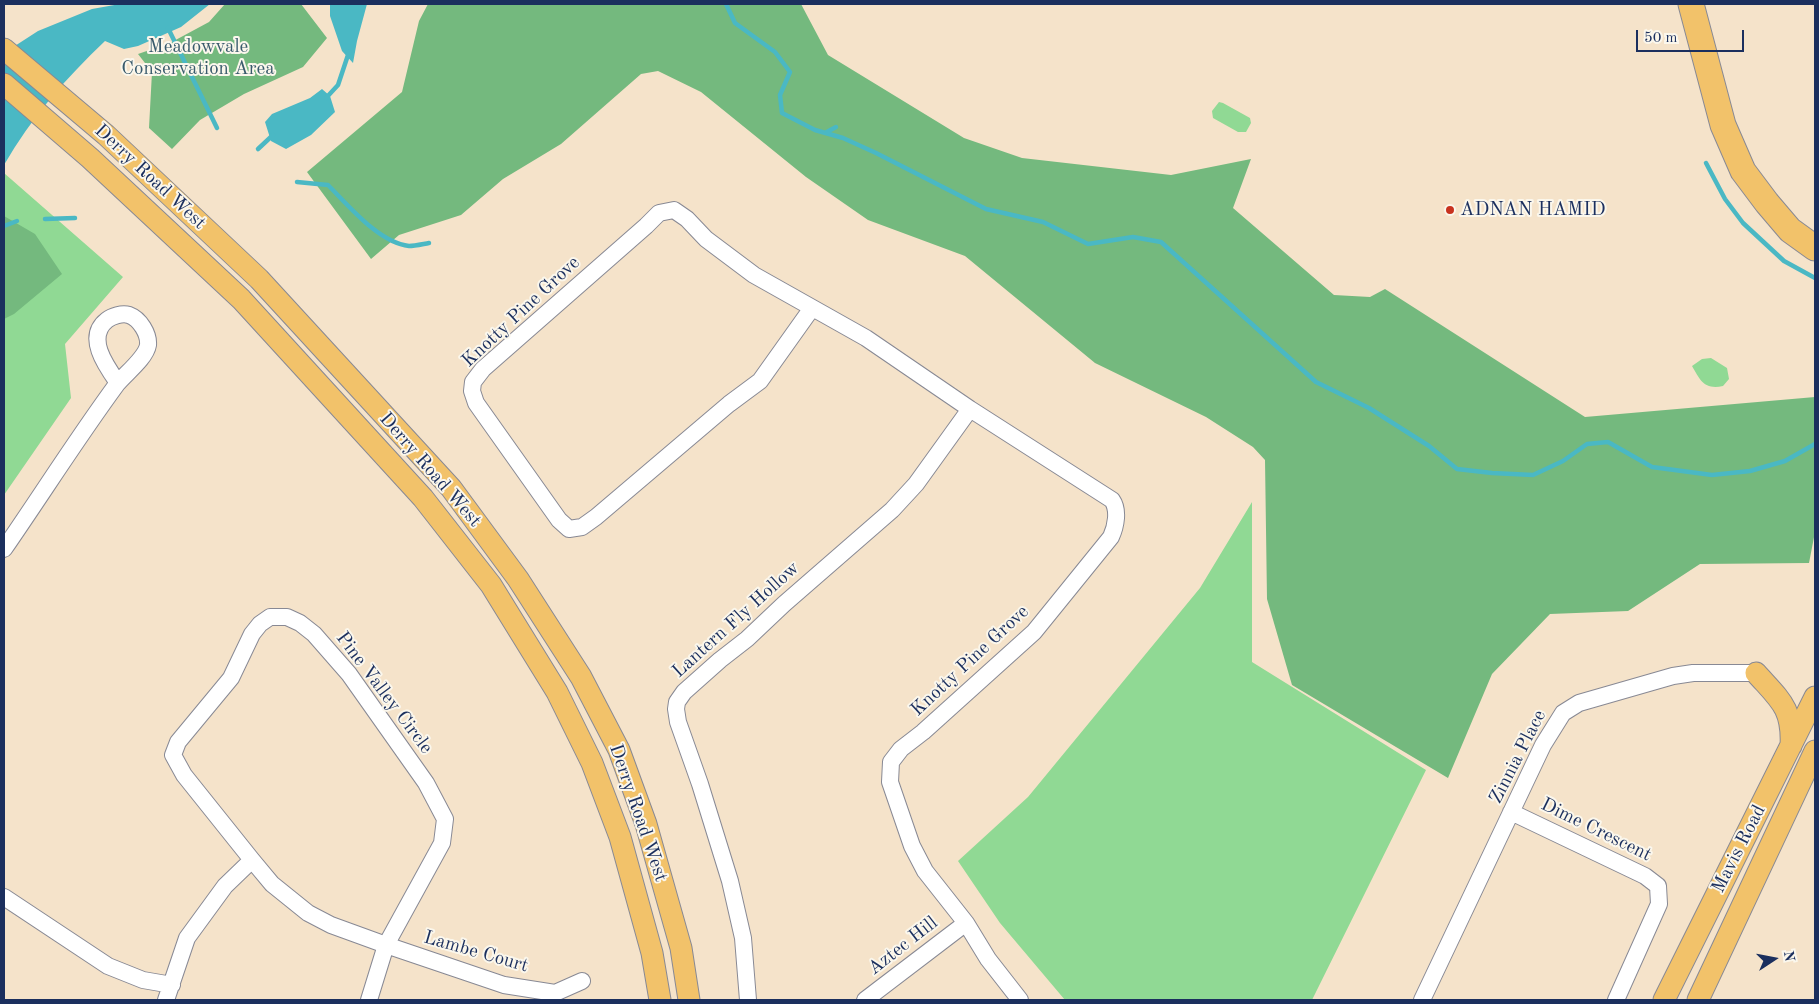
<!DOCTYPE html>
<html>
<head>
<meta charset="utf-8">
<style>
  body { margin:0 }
  #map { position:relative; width:1819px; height:1004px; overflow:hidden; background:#f5e3ca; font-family:"Old Standard TT",serif }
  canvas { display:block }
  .frame { position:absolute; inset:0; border:5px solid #1b2f5e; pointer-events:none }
  .north { position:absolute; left:1749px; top:934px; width:50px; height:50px; -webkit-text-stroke:4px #fbf7ec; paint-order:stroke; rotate:79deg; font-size:14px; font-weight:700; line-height:20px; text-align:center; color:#1b2f5e }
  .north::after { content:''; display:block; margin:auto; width:18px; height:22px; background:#1b2f5e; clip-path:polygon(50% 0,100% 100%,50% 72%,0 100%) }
  .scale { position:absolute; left:1636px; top:30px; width:108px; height:22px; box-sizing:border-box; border:2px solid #1b2f5e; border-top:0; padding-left:6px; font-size:15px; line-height:18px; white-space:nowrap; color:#1b2f5e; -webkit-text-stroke:4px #fbf7ec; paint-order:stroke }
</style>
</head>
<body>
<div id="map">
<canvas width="1819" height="1004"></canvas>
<div class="frame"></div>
<div class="north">N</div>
<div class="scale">50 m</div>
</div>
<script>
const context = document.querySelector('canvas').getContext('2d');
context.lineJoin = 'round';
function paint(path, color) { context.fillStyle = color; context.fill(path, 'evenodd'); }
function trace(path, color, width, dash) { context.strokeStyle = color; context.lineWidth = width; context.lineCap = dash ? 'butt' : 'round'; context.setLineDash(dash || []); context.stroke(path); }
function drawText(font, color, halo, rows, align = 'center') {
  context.font = font + ' "Old Standard TT",serif'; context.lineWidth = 4; context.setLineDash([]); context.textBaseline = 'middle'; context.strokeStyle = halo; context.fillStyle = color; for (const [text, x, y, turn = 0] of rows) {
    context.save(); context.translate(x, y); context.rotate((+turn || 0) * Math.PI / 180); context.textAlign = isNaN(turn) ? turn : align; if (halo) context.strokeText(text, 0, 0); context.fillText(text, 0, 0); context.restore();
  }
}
paint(new Path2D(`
  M 1219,102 L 1223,103 L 1250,118 L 1251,123 L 1246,132 L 1238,132 L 1213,118 L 1212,111 Z
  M 4,173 L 123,277 L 65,344 L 71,398 L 4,495 Z
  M 1711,358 L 1727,368 L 1729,379 L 1723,386 C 1704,390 1700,380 1692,366 L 1702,359 Z
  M 1252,502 L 1252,662 L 1426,770 L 1312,1000 L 1065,1000 L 1000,923 L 958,861 L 1028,797 L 1200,588 Z`), '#90d994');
paint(new Path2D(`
  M 225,4 L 301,4 L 327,38 L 303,67 L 244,94 L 200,120 L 172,149 L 149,128 L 152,72 L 138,54 L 170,43 L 209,22 Z
  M 428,4 L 801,4 L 828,55 L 964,138 L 1022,158 L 1171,175 L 1251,159 L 1233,208 L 1334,295 L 1370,297 L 1385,289 L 1585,417 L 1815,397 L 1815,532 L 1809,563 L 1700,564 L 1628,611 L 1550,614 L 1492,674 L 1448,778 L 1292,685 L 1267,599 L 1265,460 L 1253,447 L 1206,417 L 1095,363 L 965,256 L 868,220 L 806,177 L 701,92 L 658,71 L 641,74 L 561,144 L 503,179 L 461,215 L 399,235 L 371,259 L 307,172 L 402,92 L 419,21 Z
  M 4,216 L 35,234 L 62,274 L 14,314 L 4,319 Z`), '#74b97e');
paint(new Path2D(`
  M 120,4 L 210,4 L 181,27 L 138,46 L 124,49 L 105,41 C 66,78 31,118 4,165 L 4,53 L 38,31 L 92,9 Z
  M 330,4 L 367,4 L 357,41 L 353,63 L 342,51 L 330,16 Z
  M 322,89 L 330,96 L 335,112 L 311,135 L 286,149 L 271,141 L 265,122 L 272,114 L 310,98 Z`), '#4ab8c4');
trace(new Path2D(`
  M 726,4 L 735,23 L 775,52 L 790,72 L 780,95 L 782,113 L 815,130 L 843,138 L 876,153 L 986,209 L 1043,222 L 1088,244 L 1133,237 L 1161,242 L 1316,382 L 1369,408 L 1429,446 L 1457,469 L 1492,473 L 1533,475 L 1563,461 L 1587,444 L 1608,442 L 1652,467 L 1712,475 L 1750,471 L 1785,461 L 1815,444
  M 168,28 L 217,128
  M 326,98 L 338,85 L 349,52
  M 825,133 L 836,127
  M 258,149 L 273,135
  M 1706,163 L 1725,199 L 1743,223 L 1784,261 L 1815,278
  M 297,182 L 328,185 C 348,205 379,243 409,246 C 415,246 423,244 429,243
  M 45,219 L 75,218
  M 4,226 L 17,221`), '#4ab8c4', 4.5);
const minor = new Path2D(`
  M 812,308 L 760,381 L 729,404 L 596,517 L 582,527 L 569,529 L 559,520 L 476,403 L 472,391 L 473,382 L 483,369 L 646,226 L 659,213 L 674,210 L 687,219 L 706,239 L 754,275 L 866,338 L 970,409 L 1112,500 C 1119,510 1116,526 1111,537 L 1034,632 L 923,732 L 901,749 L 891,762 L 890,782 L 912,846 L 925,871 L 966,923 L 988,959 L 1020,1000
  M 4,549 C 42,494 78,437 117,384 C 125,374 146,358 148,345 C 149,334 140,319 129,315 C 122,313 112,316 107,320 C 85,337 106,366 118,383
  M 1511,812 L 1645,876 L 1658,886 L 1659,904 L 1616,1000
  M 4,897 L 108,966 L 143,980 L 172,985
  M 166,1000 L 187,938 L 225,886 L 252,860
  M 369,1000 L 386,945 L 442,843 L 445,819 L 426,783 L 349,674 L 314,634 L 300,623 L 287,617 L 270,617 L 260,624 L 252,634 L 231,678 L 178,742 L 173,755 L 184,775 L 252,860 L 272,884 L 308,913 L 331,925 L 386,945 L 504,985 L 555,993 L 582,981
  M 748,1000 L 743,938 L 730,881 L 700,784 L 678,722 L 676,709 L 677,702 L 684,692 L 720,660 L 747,639 L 784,604 L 892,510 L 916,484 L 970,409
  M 865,1000 L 966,923
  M 1422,1000 L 1543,745 L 1563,713 L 1579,703 L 1673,676 L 1693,673 L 1756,673`);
const major = new Path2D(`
  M 4,49 L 106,135 L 259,279 L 451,488 L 518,579 L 581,677 L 619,750 L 646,824 L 681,948 L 689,1000
  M 4,84 L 90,158 L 241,299 L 423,498 L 491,585 L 557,692 L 592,763 L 620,837 L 652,953 L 660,1000
  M 1756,673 C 1780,700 1793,708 1791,746
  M 1664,1000 L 1815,697
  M 1698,1000 L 1815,751`);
const highway = new Path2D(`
  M 1691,4 L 1723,125 L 1743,171 L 1767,203 L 1790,230 L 1815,248`);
trace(minor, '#888994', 18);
trace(major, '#888994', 23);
trace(highway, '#888994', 27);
trace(minor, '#fff', 16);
trace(major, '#f2c26a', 21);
trace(highway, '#f2c26a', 25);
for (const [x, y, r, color] of [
  [1450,210,5,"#c8321e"]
]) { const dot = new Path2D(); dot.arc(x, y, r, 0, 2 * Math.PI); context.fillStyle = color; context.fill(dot); trace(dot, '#fbf7ec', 2); }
drawText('19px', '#385a6c', '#fbf7ec', [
  ["Meadowvale",198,47],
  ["Conservation Area",198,69]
]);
drawText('19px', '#1b2f5e', '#fbf7ec', [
  ["Derry Road West",150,177,43],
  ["Knotty Pine Grove",521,312,-43],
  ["Derry Road West",430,470,49],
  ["Lantern Fly Hollow",736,620,-42],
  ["Knotty Pine Grove",970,661,-43],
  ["Pine Valley Circle",384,693,53],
  ["Zinnia Place",1518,757,-63],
  ["Derry Road West",638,813,71],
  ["Dime Crescent",1596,830,26],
  ["Mavis Road",1739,849,-63],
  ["Aztec Hill",903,946,-38],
  ["Lambe Court",476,952,16]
]);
drawText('19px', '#1b2f5e', '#fbf7ec', [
  ["ADNAN HAMID",1460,210]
], 'left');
</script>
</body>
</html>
